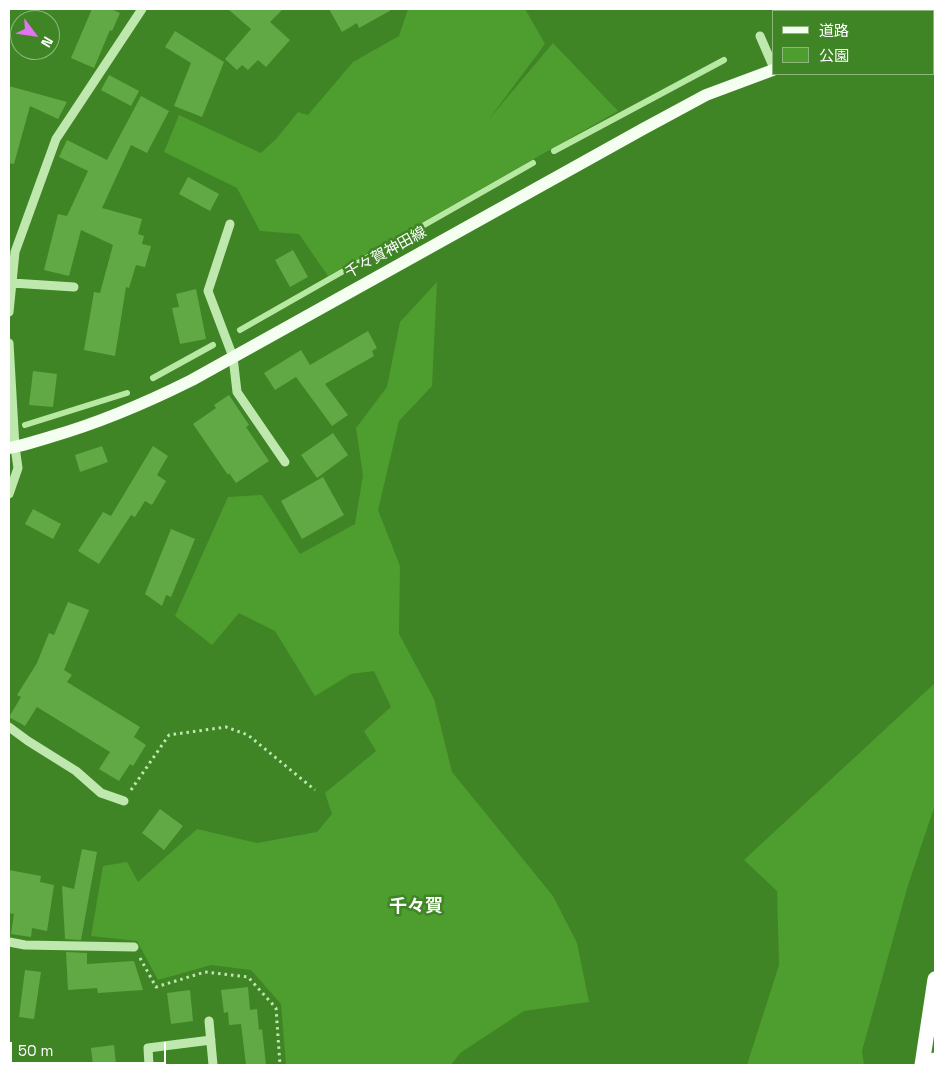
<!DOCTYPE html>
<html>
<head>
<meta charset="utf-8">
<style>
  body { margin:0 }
  #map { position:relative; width:944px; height:1074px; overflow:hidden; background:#3f8525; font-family:"Space Grotesk","Noto Sans JP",sans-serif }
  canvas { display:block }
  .frame { position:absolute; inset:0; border:10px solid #fff; pointer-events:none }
  .legend { position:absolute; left:772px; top:10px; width:162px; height:65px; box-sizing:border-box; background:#3f8525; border:1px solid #8cb67c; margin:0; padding:6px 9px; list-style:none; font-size:15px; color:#fff }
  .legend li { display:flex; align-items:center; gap:10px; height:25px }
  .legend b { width:25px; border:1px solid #8cb67c }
  .north { position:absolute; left:10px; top:10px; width:50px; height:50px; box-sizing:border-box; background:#3f8525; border:1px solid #8cb67c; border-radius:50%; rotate:121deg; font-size:14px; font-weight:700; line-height:20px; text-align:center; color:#fff }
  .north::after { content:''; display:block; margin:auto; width:18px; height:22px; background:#e273f2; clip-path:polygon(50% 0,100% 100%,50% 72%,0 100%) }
  .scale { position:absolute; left:10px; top:1042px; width:156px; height:22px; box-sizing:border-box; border:2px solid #fff; border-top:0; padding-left:6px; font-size:15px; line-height:18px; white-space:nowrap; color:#fff; -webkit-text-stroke:4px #3f8525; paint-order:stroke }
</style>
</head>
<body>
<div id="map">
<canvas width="944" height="1074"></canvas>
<div class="frame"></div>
<ul class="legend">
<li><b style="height:6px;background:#f4fef1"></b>道路</li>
<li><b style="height:14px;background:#4e9d2f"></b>公園</li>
</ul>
<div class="north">N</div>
<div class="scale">50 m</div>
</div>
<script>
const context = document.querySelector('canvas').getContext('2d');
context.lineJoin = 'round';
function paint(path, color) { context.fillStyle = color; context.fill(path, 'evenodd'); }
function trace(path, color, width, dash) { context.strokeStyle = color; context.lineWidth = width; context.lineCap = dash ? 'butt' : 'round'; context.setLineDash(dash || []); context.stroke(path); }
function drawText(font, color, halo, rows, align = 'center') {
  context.font = font + ' "Space Grotesk","Noto Sans JP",sans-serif'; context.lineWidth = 5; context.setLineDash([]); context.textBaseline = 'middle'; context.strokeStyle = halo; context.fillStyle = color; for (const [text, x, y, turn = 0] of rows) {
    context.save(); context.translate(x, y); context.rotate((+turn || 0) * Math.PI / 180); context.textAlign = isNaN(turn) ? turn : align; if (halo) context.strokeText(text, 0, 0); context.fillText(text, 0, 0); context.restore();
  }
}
paint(new Path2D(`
  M 408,9 L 525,9 L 545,44 L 489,119 L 553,43 L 618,111 L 328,276 L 299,234 L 260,231 L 237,188 L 164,152 L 179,115 L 261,153 L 277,138 L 298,112 L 308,115 L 353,62 L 399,36 Z
  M 856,9 L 935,9 L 935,21 L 933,22 L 933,11 L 850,11 Z
  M 437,282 L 432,386 L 399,421 L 378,510 L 400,566 L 399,634 L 434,699 L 452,772 L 553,896 L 577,943 L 589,1002 L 524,1011 L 460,1053 L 451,1065 L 286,1065 L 281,1004 L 251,970 L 211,965 L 158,980 L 137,941 L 91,936 L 103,866 L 127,862 L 138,882 L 197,829 L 257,843 L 317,832 L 332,814 L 325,793 L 376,751 L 364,731 L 391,707 L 374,671 L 351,674 L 315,696 L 275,631 L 239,613 L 212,645 L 175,616 L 228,497 L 262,495 L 300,554 L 355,524 L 363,475 L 356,428 L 387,387 L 400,322 Z
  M 935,683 L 935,805 L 908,885 L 862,1051 L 864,1065 L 747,1065 L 779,965 L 777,891 L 744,860 Z`), '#4e9d2f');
trace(new Path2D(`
  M 839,11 L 845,9
  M 554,151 L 724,60
  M 240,330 L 533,163
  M 153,378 L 213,345
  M 25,425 L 127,393`), '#b8e9a3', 6);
paint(new Path2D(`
  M 92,9 L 111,9 L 120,13 L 112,31 L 110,30 L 94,68 L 71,58 Z
  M 228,9 L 283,9 L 270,22 L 290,40 L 266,67 L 258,60 L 248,70 L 242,65 L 237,70 L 225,59 L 251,29 Z
  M 329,9 L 393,9 L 359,28 L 357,23 L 342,32 Z
  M 175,31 L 224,62 L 202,117 L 174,106 L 191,63 L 165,47 Z
  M 109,75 L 139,91 L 131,106 L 101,90 Z
  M 9,86 L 67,102 L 58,119 L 30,106 L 14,164 L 9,163 Z
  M 141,96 L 169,111 L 147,153 L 131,145 L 102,208 L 142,219 L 138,234 L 144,236 L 142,244 L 151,246 L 145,267 L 136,265 L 129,288 L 126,287 L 115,356 L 84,350 L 94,292 L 100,293 L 113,245 L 81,230 L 69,276 L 44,270 L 58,214 L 67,216 L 88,171 L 59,157 L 67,140 L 107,160 Z
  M 188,177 L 219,194 L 210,211 L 179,194 Z
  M 293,250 L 308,277 L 290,287 L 275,260 Z
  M 196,289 L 206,339 L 180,344 L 172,308 L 179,307 L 176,294 Z
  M 368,331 L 377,348 L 372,351 L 374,356 L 325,384 L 348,415 L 332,426 L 296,377 L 275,390 L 264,373 L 301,350 L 310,365 Z
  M 33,371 L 57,374 L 53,407 L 29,405 Z
  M 229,395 L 249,425 L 246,427 L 269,461 L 236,483 L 229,473 L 228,475 L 193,424 L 216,408 L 214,405 Z
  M 333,433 L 348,455 L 317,478 L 301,455 Z
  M 102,446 L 108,462 L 80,472 L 75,455 Z
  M 153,446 L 168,456 L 157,475 L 166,481 L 152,505 L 145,501 L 135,517 L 131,515 L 99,564 L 78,551 L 103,512 L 111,516 Z
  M 323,477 L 344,515 L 302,539 L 281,501 Z
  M 33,509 L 61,524 L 53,539 L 25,524 Z
  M 171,529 L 195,539 L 171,597 L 166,595 L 162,606 L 145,594 Z
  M 68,602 L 89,610 L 64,670 L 72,675 L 67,682 L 140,727 L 134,737 L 146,745 L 133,766 L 130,764 L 119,781 L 99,769 L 110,752 L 37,707 L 25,726 L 9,717 L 21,697 L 17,695 L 37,663 L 49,633 L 54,635 Z
  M 160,809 L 183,826 L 164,850 L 142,833 Z
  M 82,849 L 97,852 L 81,940 L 65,939 L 62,886 L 74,889 Z
  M 9,870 L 41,876 L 40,882 L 54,885 L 47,931 L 32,928 L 31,937 L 11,934 L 14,914 L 9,913 Z
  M 66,952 L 87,953 L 87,964 L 134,961 L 143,990 L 98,993 L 97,988 L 68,990 Z
  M 25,970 L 41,972 L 34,1019 L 19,1017 Z
  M 248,987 L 250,1010 L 257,1009 L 259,1030 L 262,1029 L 266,1065 L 246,1065 L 241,1024 L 229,1025 L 228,1012 L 224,1013 L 221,990 Z
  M 190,990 L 193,1021 L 171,1024 L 167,993 Z
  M 114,1045 L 116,1065 L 93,1065 L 91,1048 Z`), '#61a945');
trace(new Path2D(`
  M 131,790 L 169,735 L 226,727 L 248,735 L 315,790
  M 140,958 L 156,987 L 205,972 L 248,977 L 276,1008 L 280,1065`), '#bfe8af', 3, [2.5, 4]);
trace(new Path2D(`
  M 760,36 L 773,66
  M 230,224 L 208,291 L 233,357 L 237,392 L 285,462
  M 12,283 L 74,287
  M 9,312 L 15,252 L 56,139 L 142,9
  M 9,343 L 15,447 L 18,468 L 9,494
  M 9,727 L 28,741 L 76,771 L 101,793 L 124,801
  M 9,942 L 25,945 L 134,947
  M 209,1021 L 213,1065
  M 149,1065 L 148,1048 L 211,1040`), '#bfe8af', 9);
trace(new Path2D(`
  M 933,46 L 935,46
  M 9,448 C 23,446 36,441 50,437 C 99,423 146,403 192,380 L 643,129 L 706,95 L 773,70`), '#f4fef1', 12);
trace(new Path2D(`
  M 922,1065 L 935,979
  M 934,1065 L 935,1060`), '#fff', 15);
drawText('15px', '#fff', '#3f8525', [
  ["千々賀神田線",386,253,-29]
]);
drawText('bold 18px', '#fff', '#3f8525', [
  ["千々賀",416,907]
]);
</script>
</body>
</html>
